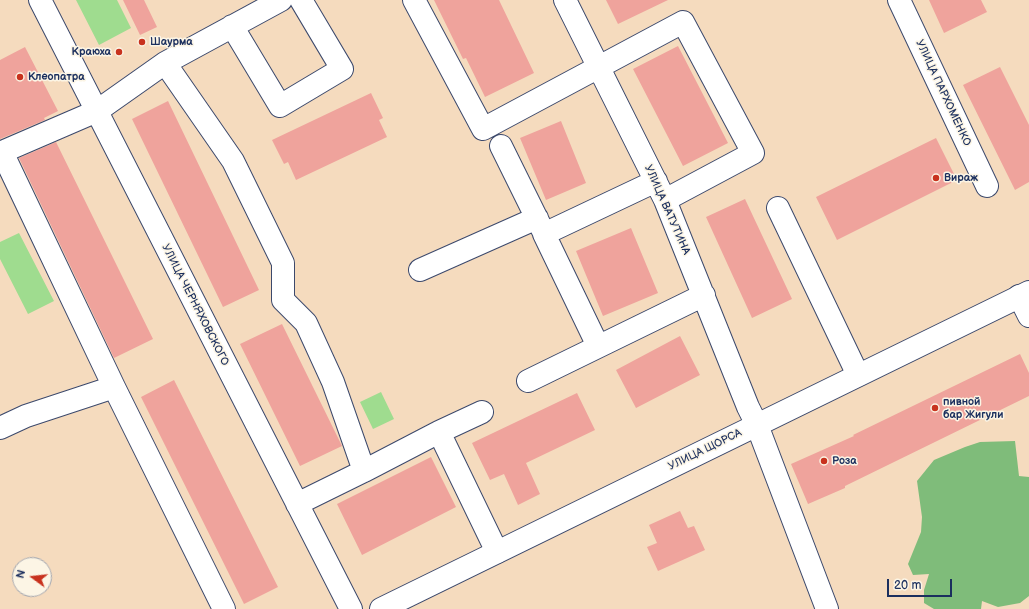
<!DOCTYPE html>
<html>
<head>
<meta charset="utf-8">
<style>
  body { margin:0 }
  #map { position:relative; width:1029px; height:609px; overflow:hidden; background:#f5dbbe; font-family:"Balsamiq Sans",sans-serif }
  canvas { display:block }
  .north { position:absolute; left:12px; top:557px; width:40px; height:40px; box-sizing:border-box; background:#fcf5e5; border:1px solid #a2a6af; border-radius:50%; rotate:285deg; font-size:11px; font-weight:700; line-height:16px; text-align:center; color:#1b2f5e }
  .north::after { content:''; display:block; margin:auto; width:14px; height:18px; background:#c8321e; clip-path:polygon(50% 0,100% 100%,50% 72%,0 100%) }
  .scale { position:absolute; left:887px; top:579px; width:65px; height:18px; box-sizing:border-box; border:2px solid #1b2f5e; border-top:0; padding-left:5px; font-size:12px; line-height:14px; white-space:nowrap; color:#1b2f5e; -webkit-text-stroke:3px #fcf5e5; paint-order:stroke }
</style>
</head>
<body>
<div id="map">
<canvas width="1029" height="609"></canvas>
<div class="north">N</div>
<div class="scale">20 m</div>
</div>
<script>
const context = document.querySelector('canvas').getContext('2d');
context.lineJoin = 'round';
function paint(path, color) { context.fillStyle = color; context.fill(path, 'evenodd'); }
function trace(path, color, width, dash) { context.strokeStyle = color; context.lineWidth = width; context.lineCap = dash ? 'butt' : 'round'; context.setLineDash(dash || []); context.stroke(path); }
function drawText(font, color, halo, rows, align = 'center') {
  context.font = font + ' "Balsamiq Sans",sans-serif'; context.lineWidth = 3; context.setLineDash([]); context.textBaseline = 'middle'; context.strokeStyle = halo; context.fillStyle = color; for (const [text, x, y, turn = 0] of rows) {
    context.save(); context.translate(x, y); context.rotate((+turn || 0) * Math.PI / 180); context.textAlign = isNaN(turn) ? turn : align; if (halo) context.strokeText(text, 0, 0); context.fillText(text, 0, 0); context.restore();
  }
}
paint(new Path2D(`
  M 76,0 L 117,0 L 131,28 L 99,45 Z
  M 19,233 L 54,301 L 28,314 L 0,259 L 0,242 Z
  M 381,392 L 394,419 L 373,429 L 360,402 Z`), '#9fdc8f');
paint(new Path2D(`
  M 1015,441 L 1019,476 L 1029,477 L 1029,596 L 1020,603 L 998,607 L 982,601 L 981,609 L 934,609 L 924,603 L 924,590 L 929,574 L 913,575 L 908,564 L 921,532 L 922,517 L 917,481 L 934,460 L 965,447 L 980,442 Z`), '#7fbc7a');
paint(new Path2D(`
  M 123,0 L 144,0 L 157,27 L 140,35 Z
  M 434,0 L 499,0 L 534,73 L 485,97 L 466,58 L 463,59 Z
  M 606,0 L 668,0 L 618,24 Z
  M 929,0 L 981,0 L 987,12 L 944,33 Z
  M 678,46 L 728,143 L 683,166 L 633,69 Z
  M 25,47 L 58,111 L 44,118 L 45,120 L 0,139 L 0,60 Z
  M 1000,67 L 1029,125 L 1029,182 L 1015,190 L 963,85 Z
  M 371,93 L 383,118 L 379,120 L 387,137 L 296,180 L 288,162 L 284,164 L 272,140 Z
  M 168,101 L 259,290 L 223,307 L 132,119 Z
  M 561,121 L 586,183 L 546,200 L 520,138 Z
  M 936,138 L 957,180 L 837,240 L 816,197 Z
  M 56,142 L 153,339 L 114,358 L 19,158 Z
  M 745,199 L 792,299 L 752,318 L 706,217 Z
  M 631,228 L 658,293 L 603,316 L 576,251 Z
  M 282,324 L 342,446 L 300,466 L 240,344 Z
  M 680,336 L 700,375 L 636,408 L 616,370 Z
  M 1020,354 L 1029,373 L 1029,396 L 845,486 L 845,488 L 808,504 L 791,464 L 854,436 L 853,435 Z
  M 174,380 L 278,587 L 244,604 L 141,397 Z
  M 577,393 L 595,430 L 526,463 L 540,494 L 518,505 L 504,474 L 490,480 L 472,443 Z
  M 431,457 L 456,507 L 362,555 L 337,504 Z
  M 680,511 L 688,528 L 694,526 L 705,550 L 658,571 L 647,547 L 657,543 L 649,525 Z`), '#efa39c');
const minor = new Path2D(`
  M 40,0 L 351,609
  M 414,0 L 483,129 L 683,22 L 753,153 L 665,200
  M 565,0 L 665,200 L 748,407 L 757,425 L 827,609
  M 899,0 L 987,186
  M 232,26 L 280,106 L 342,69 L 301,0
  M 165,63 L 281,0
  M 501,146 L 543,231
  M 778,208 L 858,375
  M 420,270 L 537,218
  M 1019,296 L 1029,316
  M 598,346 L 544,234 L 656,181
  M 528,381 L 704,295
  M 482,412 L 439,432 L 497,552
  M 0,428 L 26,416 L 114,387
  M 297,504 L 364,471
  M 224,609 L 114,387 L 2,152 L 97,111 L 165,63 L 233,161 L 283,263 L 283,300 L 306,323 L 333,382 L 364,471 L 439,432`);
const major = new Path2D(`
  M 381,609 L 1029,292`);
trace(minor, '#3c496c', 24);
trace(major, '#3c496c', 24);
trace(minor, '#fff', 22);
trace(major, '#fff', 22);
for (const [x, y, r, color] of [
  [142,42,4,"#c8321e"],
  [119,52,4,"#c8321e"],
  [20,77,4,"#c8321e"],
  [936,178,4,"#c8321e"],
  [935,408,4,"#c8321e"],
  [824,461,4,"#c8321e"]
]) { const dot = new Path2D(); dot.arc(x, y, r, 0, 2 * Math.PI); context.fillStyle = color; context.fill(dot); trace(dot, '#fcf5e5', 1.5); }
drawText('bold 11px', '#1b2f5e', '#fcf5e5', [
  ["Шаурма",150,42],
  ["Краюха",111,52,"right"],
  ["Клеопатра",28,77],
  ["Вираж",944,178],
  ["пивной",943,402],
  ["бар Жигули",943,415],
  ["Роза",832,461]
], 'left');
drawText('11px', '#1b2f5e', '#fcf5e5', [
  ["УЛИЦА ПАРХОМЕНКО",943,93,65],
  ["УЛИЦА ВАТУТИНА",667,210,66],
  ["УЛИЦА ЧЕРНЯХОВСКОГО",195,305,63],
  ["УЛИЦА ЩОРСА",705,450,-26]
]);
</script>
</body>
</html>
